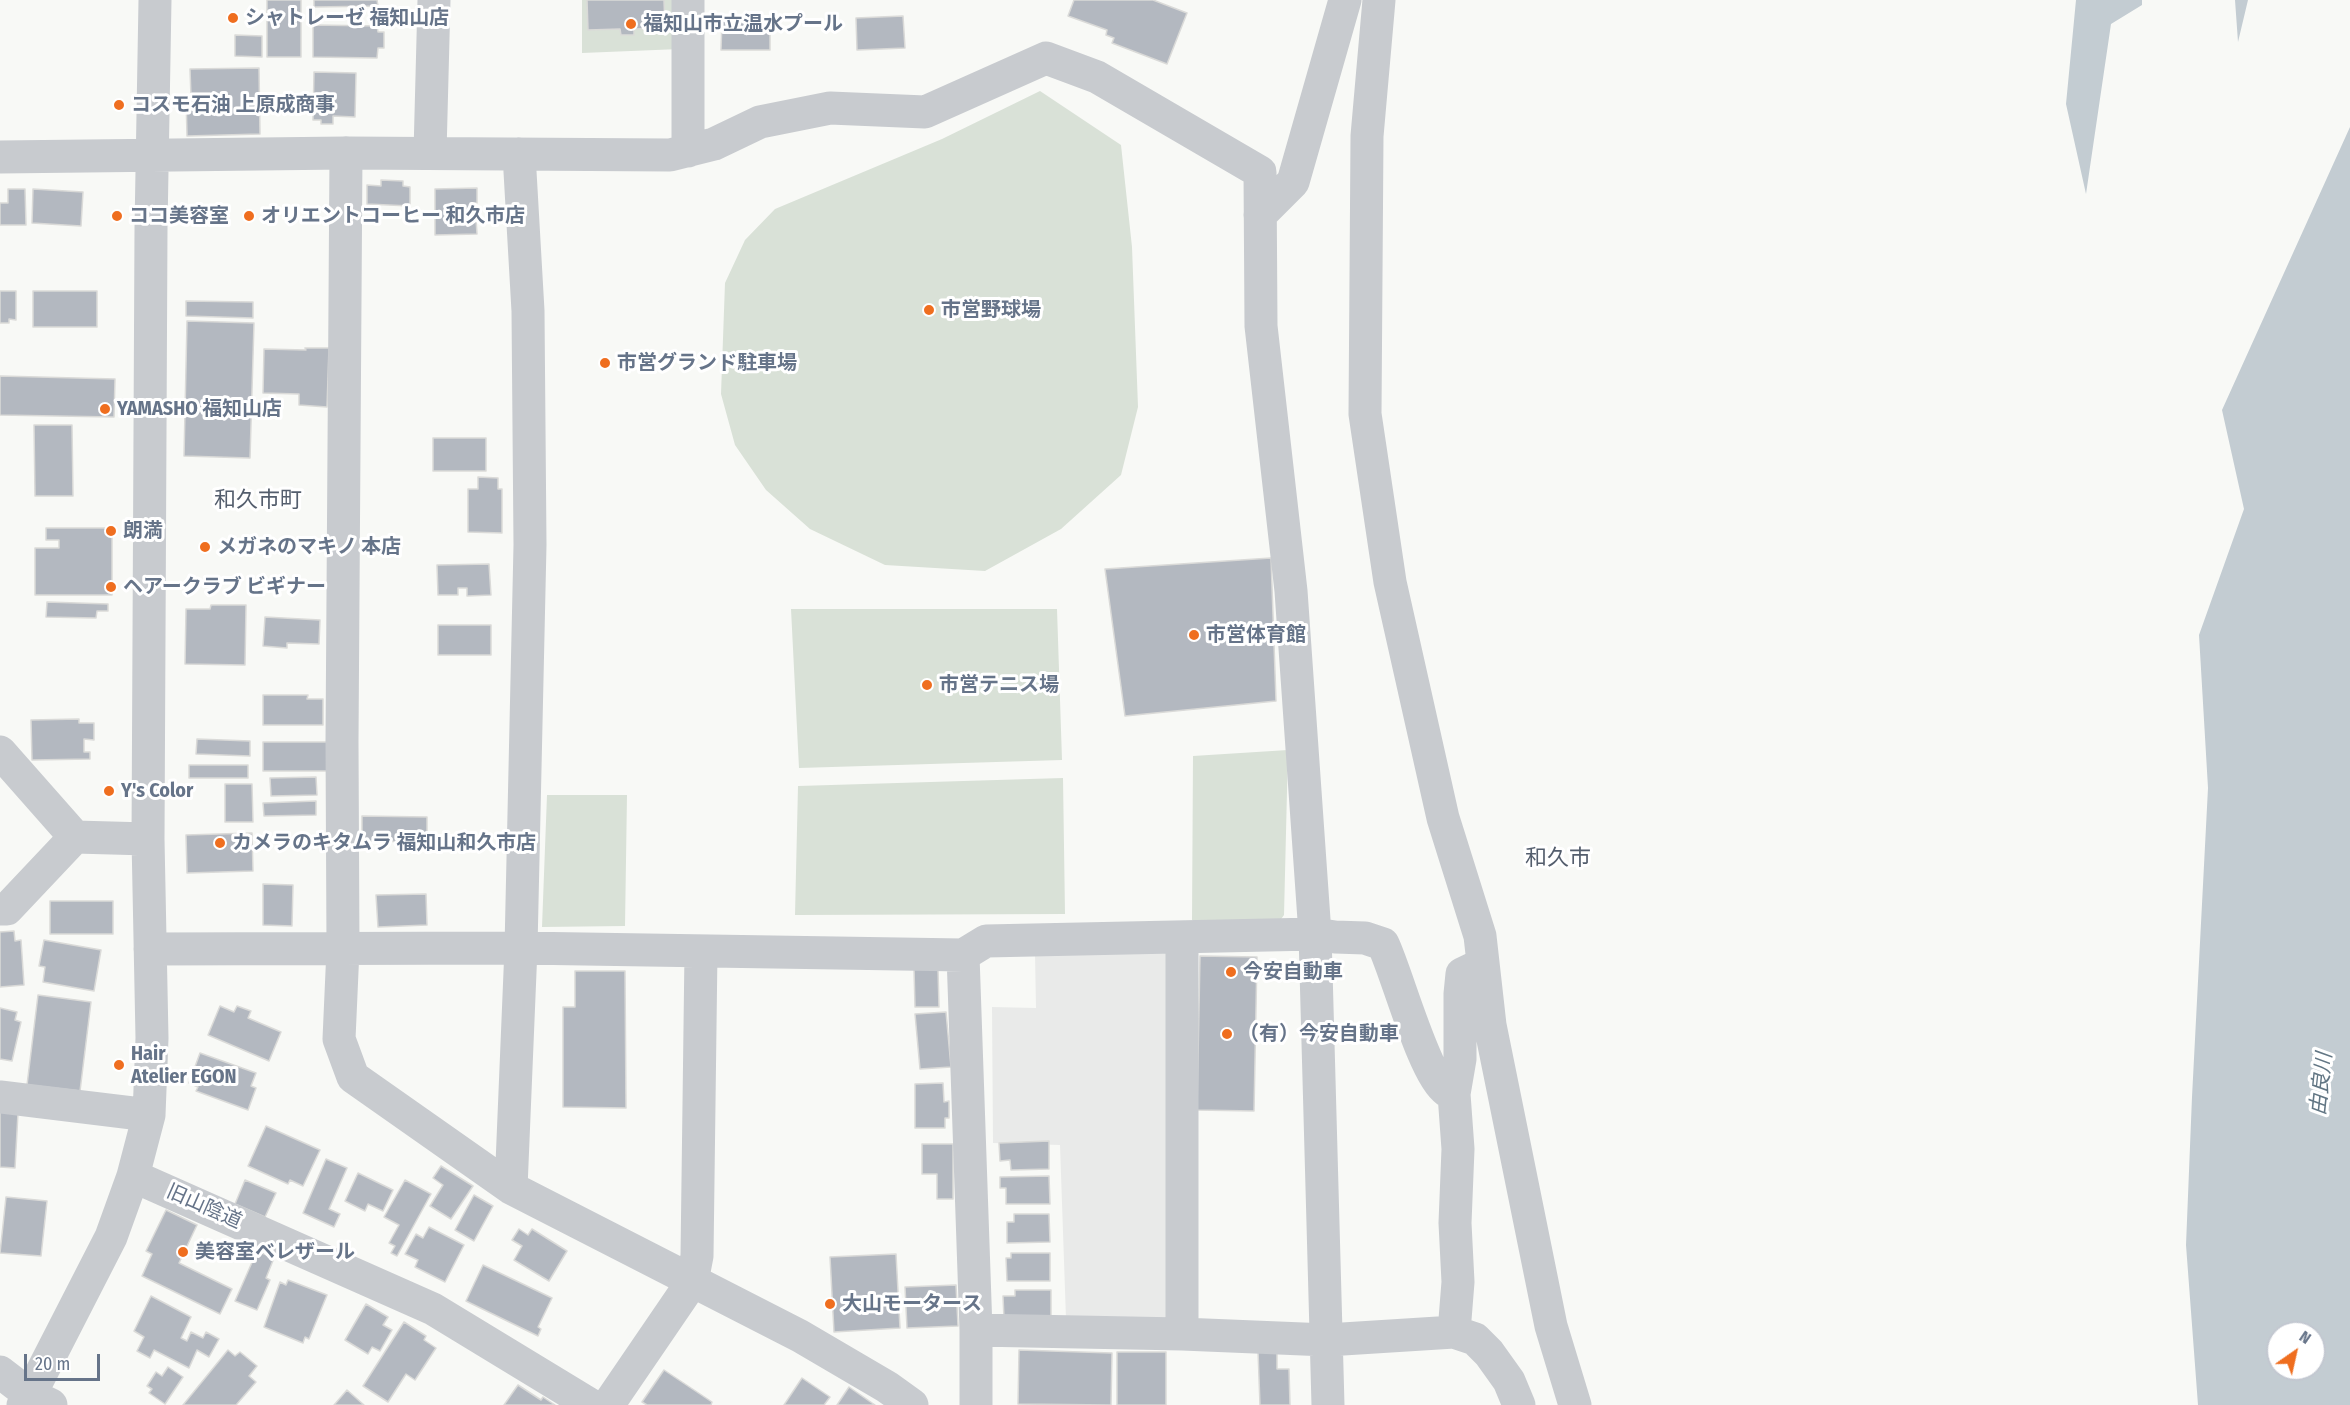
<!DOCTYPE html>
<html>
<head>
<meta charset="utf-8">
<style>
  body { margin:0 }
  #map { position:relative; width:2350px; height:1405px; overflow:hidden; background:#f8f9f6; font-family:"Fira Sans Condensed",sans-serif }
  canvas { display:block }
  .north { position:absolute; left:2266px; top:1321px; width:60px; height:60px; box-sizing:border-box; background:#fff; border:2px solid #c2c7d0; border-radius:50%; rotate:34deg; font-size:16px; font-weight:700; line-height:24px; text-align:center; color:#667489 }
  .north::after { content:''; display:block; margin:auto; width:21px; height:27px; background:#ef6e1f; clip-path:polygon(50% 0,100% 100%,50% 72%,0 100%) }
  .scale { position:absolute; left:24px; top:1354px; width:76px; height:27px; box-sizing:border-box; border:3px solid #667489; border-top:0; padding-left:8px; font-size:18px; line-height:21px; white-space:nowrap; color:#667489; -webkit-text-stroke:4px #fff; paint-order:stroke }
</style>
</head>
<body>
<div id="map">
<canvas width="2350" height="1405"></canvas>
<div class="north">N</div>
<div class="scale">20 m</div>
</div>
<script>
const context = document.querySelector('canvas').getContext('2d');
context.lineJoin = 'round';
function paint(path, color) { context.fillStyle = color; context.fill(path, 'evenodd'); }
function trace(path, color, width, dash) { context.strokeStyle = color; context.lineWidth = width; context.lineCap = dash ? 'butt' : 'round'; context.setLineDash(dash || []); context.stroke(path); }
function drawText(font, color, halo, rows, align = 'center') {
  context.font = font + ' "Fira Sans Condensed","Noto Sans JP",sans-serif'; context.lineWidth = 6; context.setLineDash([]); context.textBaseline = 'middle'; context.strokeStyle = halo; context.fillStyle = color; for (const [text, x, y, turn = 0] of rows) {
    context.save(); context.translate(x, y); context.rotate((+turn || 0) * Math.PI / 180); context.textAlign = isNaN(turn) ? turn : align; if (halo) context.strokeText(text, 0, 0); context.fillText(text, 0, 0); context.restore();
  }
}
paint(new Path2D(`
  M 1175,950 L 1169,1321 L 1066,1319 L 1060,1145 L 993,1143 L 992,1007 L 1036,1008 L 1035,954 Z`), '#e9eae9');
paint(new Path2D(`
  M 582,0 L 680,0 L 680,49 L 582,53 Z
  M 1040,91 L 1121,145 L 1132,247 L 1138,407 L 1121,475 L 1061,529 L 985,571 L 885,565 L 810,529 L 766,490 L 735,445 L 721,394 L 725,283 L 745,240 L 775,209 L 942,139 Z
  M 791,609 L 1057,609 L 1062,760 L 799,768 Z
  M 1288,750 L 1284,915 L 1279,922 L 1200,925 L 1192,920 L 1193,756 Z
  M 1063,778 L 1065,914 L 795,915 L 798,786 Z
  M 547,795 L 627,795 L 625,926 L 542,927 Z`), '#d9e1d7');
paint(new Path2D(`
  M 2076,0 L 2142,0 L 2142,5 L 2111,24 L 2086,194 L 2066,104 Z
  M 2235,0 L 2248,0 L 2238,42 Z
  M 2350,127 L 2350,1405 L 2198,1405 L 2186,1245 L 2192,1097 L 2208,788 L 2199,635 L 2244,509 L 2222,410 ZM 2278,1333 L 2314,1333 L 2314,1369 L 2278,1369 Z`), '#c3ccd2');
const building = new Path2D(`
  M 267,0 L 301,0 L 301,57 L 267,57 Z
  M 314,0 L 377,0 L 378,6 L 314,7 Z
  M 587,0 L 664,0 L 665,28 L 634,29 L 634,35 L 621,35 L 620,29 L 588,30 Z
  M 1074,0 L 1153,0 L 1187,13 L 1167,64 L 1112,43 L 1114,38 L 1106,35 L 1107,30 L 1068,16 Z
  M 903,16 L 905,48 L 857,50 L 856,18 Z
  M 722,19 L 770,19 L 770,50 L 721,50 Z
  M 313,25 L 377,26 L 378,32 L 384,32 L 384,48 L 378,48 L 377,58 L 313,57 Z
  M 235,35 L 262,36 L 262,57 L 235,56 Z
  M 259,68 L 260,134 L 187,136 L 186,98 L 191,97 L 190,69 Z
  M 314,72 L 356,73 L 355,117 L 333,116 L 333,124 L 321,124 L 321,120 L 313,120 Z
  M 381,180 L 403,181 L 403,186 L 410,187 L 410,206 L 367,204 L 367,185 L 381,186 Z
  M 477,188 L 477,203 L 472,203 L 472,219 L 476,219 L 477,234 L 435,235 L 435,189 Z
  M 8,189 L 25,189 L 26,225 L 0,225 L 0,203 L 8,203 Z
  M 33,189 L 83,192 L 81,226 L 32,223 Z
  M 0,291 L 16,291 L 16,320 L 9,319 L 9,323 L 0,323 Z
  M 33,291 L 97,291 L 97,327 L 33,327 Z
  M 186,301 L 253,302 L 253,318 L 186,316 Z
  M 187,321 L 254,323 L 250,458 L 184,456 Z
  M 305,348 L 329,348 L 327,407 L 299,405 L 299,394 L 263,393 L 264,349 L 306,350 Z
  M 0,376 L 115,379 L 114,417 L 0,415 Z
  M 34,425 L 72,425 L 73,496 L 35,496 Z
  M 433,438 L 486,438 L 486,471 L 433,471 Z
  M 478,477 L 498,478 L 498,489 L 502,489 L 502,533 L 468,532 L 468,489 L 478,489 Z
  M 46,528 L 112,528 L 112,595 L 35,595 L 35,548 L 59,548 L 59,540 L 46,540 Z
  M 1271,558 L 1276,701 L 1125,716 L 1105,569 Z
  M 489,564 L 491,595 L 467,596 L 467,588 L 458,588 L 458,595 L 438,595 L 437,565 Z
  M 47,602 L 108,604 L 108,611 L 97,611 L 96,618 L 46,617 Z
  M 211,605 L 246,605 L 245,665 L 185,664 L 186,609 L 210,609 Z
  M 265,617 L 320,620 L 319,644 L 287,643 L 287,648 L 263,646 Z
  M 438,625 L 491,625 L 491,655 L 438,655 Z
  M 263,695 L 308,695 L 307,699 L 323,699 L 323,725 L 263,725 Z
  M 79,719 L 79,723 L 94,723 L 94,740 L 84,739 L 84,752 L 90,752 L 90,759 L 32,760 L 31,720 Z
  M 197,739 L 250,741 L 250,756 L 196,754 Z
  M 263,742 L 327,742 L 327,771 L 263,771 Z
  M 189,765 L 248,765 L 248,778 L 189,778 Z
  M 316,777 L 317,795 L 271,796 L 270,778 Z
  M 225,784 L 252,784 L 253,822 L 225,822 Z
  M 316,801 L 316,815 L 264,816 L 263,803 Z
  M 362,816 L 427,817 L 427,842 L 362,841 Z
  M 252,833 L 253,871 L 187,873 L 186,835 Z
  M 263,884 L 293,885 L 292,926 L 263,925 Z
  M 426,894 L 427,925 L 378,927 L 376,895 Z
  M 50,901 L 113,901 L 113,934 L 50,934 Z
  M 14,931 L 15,941 L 21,940 L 24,985 L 0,987 L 0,932 Z
  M 44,940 L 101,950 L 94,991 L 43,982 L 45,967 L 39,966 Z
  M 1200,956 L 1257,957 L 1254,1111 L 1197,1110 Z
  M 914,969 L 938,969 L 939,1007 L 915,1007 Z
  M 575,971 L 625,971 L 626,1108 L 563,1107 L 563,1007 L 575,1007 Z
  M 38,995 L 91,1002 L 80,1091 L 27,1085 Z
  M 220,1006 L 234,1012 L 237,1006 L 251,1011 L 248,1018 L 281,1032 L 269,1061 L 208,1035 Z
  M 0,1008 L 17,1012 L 15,1020 L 21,1022 L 12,1061 L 0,1059 Z
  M 946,1012 L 951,1067 L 920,1069 L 915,1014 Z
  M 200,1053 L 256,1073 L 251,1086 L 256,1088 L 248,1110 L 196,1091 L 198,1087 L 189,1083 Z
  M 943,1083 L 944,1102 L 949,1101 L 949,1118 L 945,1118 L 945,1128 L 915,1128 L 915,1084 Z
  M 0,1112 L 18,1113 L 15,1168 L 0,1167 Z
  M 266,1126 L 320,1150 L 303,1186 L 290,1180 L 288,1184 L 248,1166 Z
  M 1049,1141 L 1049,1169 L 1011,1170 L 1010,1160 L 1000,1161 L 999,1143 Z
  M 922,1144 L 953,1144 L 953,1199 L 937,1199 L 937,1174 L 922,1174 Z
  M 326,1159 L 347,1168 L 329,1209 L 340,1214 L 334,1227 L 303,1213 Z
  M 441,1166 L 473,1186 L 451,1219 L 430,1206 L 443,1185 L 433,1178 Z
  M 358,1173 L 393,1190 L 383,1211 L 368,1204 L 365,1211 L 345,1201 Z
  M 1049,1176 L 1050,1204 L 1006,1204 L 1006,1188 L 1000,1188 L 1000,1177 Z
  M 245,1180 L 276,1193 L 265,1217 L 235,1204 Z
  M 405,1180 L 431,1194 L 397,1256 L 391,1253 L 395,1246 L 389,1243 L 399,1225 L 384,1217 Z
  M 474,1195 L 493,1206 L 474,1241 L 455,1230 Z
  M 6,1197 L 47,1201 L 41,1256 L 0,1253 Z
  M 166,1210 L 197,1225 L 179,1263 L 232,1289 L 220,1314 L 142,1276 L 152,1254 L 146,1251 Z
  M 1014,1214 L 1049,1214 L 1050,1242 L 1007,1243 L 1007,1222 L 1014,1222 Z
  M 429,1227 L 464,1245 L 445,1282 L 415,1267 L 418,1260 L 405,1254 L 416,1234 L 423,1238 Z
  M 519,1229 L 528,1235 L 532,1229 L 567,1251 L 549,1281 L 514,1260 L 522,1246 L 512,1240 Z
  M 257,1251 L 274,1258 L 266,1278 L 270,1280 L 257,1310 L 235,1301 Z
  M 1011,1253 L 1050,1253 L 1050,1281 L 1007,1281 L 1006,1258 L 1011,1258 Z
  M 896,1254 L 900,1328 L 834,1332 L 830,1257 Z
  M 483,1265 L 552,1298 L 538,1327 L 541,1329 L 538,1336 L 466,1301 Z
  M 288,1280 L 327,1295 L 309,1339 L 305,1337 L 303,1343 L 264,1327 L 280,1282 L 286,1285 Z
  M 956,1285 L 958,1326 L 907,1328 L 905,1287 Z
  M 1015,1290 L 1051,1290 L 1051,1319 L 1004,1319 L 1003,1296 L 1015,1296 Z
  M 151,1296 L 191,1317 L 181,1338 L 187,1341 L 191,1332 L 203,1338 L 206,1332 L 219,1339 L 209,1357 L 197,1350 L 189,1368 L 154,1350 L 150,1358 L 137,1351 L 144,1337 L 134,1331 Z
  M 366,1304 L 388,1317 L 383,1325 L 392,1330 L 380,1351 L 372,1347 L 368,1354 L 345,1340 Z
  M 404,1322 L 426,1336 L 424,1340 L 436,1348 L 415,1380 L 406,1374 L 388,1402 L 363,1386 Z
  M 228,1350 L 235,1356 L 240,1352 L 257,1366 L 249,1376 L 256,1382 L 236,1405 L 183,1405 Z
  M 1019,1350 L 1112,1353 L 1111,1405 L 1018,1404 Z
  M 1258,1351 L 1277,1351 L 1277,1369 L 1289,1369 L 1290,1405 L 1260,1405 Z
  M 1117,1352 L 1166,1352 L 1166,1405 L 1117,1405 Z
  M 168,1367 L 183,1377 L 165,1404 L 149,1393 L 152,1389 L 147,1386 L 156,1372 L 162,1376 Z
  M 664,1370 L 712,1402 L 711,1405 L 647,1405 L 642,1402 Z
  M 802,1378 L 830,1397 L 824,1405 L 784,1405 Z
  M 518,1385 L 541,1400 L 543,1397 L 555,1405 L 504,1405 Z
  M 849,1387 L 875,1405 L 837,1405 Z
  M 347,1390 L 364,1405 L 334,1405 Z`);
paint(building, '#b3b8c0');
trace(building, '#dadad8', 1.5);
trace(new Path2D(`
  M 688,0 L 688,151
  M 1379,0 L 1367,136 L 1365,414 L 1390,582 L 1443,818 L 1480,936 L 1490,1025 L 1551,1326 L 1575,1405
  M 346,153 L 342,741 L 343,949 L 339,1039 L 353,1077 L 511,1188 L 800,1336 L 887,1387 L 912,1405
  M 430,153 L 434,0
  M 0,157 L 346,153 L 670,155 L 714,144 L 760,122 L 830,108 L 925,112 L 1046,58 L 1097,77 L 1260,172 L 1261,326 L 1291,591 L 1315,934 L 1328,1405
  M 1260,215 L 1293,182 L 1345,0
  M 0,752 L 75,837 L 148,839
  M 0,909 L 7,909 L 75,837
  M 1182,937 L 1182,1334
  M 150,949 L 521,948 L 963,955 L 986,941 L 1315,934 L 1335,937 L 1365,938 L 1383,944 C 1397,973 1424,1075 1446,1090 C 1448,1092 1451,1093 1454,1094
  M 963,955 L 976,1330 L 976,1405
  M 0,1097 L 149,1115
  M 133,1176 L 433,1309 L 591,1405
  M 511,1188 L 521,948 L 530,545 L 528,311 L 519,154
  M 976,1330 L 1182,1334 L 1327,1340 L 1454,1332 L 1475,1339 L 1489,1353 L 1509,1381 L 1519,1405
  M 1454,1332 L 1458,1282 L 1455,1223 L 1458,1149 L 1454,1094 L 1460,1059 L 1460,994 L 1462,974 L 1483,964
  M 0,1372 L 30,1395 L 51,1405
  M 23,1405 L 30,1395 L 111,1237 L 133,1176 L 149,1115 L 152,1038 L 148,839 L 151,228 L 155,0
  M 608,1405 L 692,1282 L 697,1256 L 701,951`), '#c8cbcf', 33);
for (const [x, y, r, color] of [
  [233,18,6,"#ef6e1f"],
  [631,24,6,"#ef6e1f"],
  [119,105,6,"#ef6e1f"],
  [117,216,6,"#ef6e1f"],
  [249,216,6,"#ef6e1f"],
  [929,310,6,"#ef6e1f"],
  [605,363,6,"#ef6e1f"],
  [105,409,6,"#ef6e1f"],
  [111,531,6,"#ef6e1f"],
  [205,547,6,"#ef6e1f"],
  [111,587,6,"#ef6e1f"],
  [1194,635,6,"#ef6e1f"],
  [927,685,6,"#ef6e1f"],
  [109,791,6,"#ef6e1f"],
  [220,843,6,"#ef6e1f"],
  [1231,972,6,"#ef6e1f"],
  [1227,1034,6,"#ef6e1f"],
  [119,1065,6,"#ef6e1f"],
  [183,1252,6,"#ef6e1f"],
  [830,1304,6,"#ef6e1f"]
]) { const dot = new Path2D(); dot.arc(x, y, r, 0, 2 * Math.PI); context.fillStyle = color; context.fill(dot); trace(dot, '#fff', 2); }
drawText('bold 20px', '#667489', '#fff', [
  ["シャトレーゼ 福知山店",245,18],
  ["福知山市立温水プール",643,24],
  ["コスモ石油 上原成商事",131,105],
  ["ココ美容室",129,216],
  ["オリエントコーヒー 和久市店",261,216],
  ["市営野球場",941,310],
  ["市営グランド駐車場",617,363],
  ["YAMASHO 福知山店",117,409],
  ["朗満",123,531],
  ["メガネのマキノ 本店",217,547],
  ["ヘアークラブ ビギナー",123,587],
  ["市営体育館",1206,635],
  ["市営テニス場",939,685],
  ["Y's Color",121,791],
  ["カメラのキタムラ 福知山和久市店",232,843],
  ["今安自動車",1243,972],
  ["（有）今安自動車",1239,1034],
  ["Hair",131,1054],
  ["Atelier EGON",131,1077],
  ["美容室ベレザール",195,1252],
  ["大山モータース",842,1304]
], 'left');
drawText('20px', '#667489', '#fff', [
  ["旧山陰道",204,1207,24]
]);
drawText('italic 21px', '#627684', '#fff', [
  ["由良川",2322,1084,-84]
]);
drawText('22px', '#545e6d', '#fff', [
  ["和久市町",258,501],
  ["和久市",1558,859]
]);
</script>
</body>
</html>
